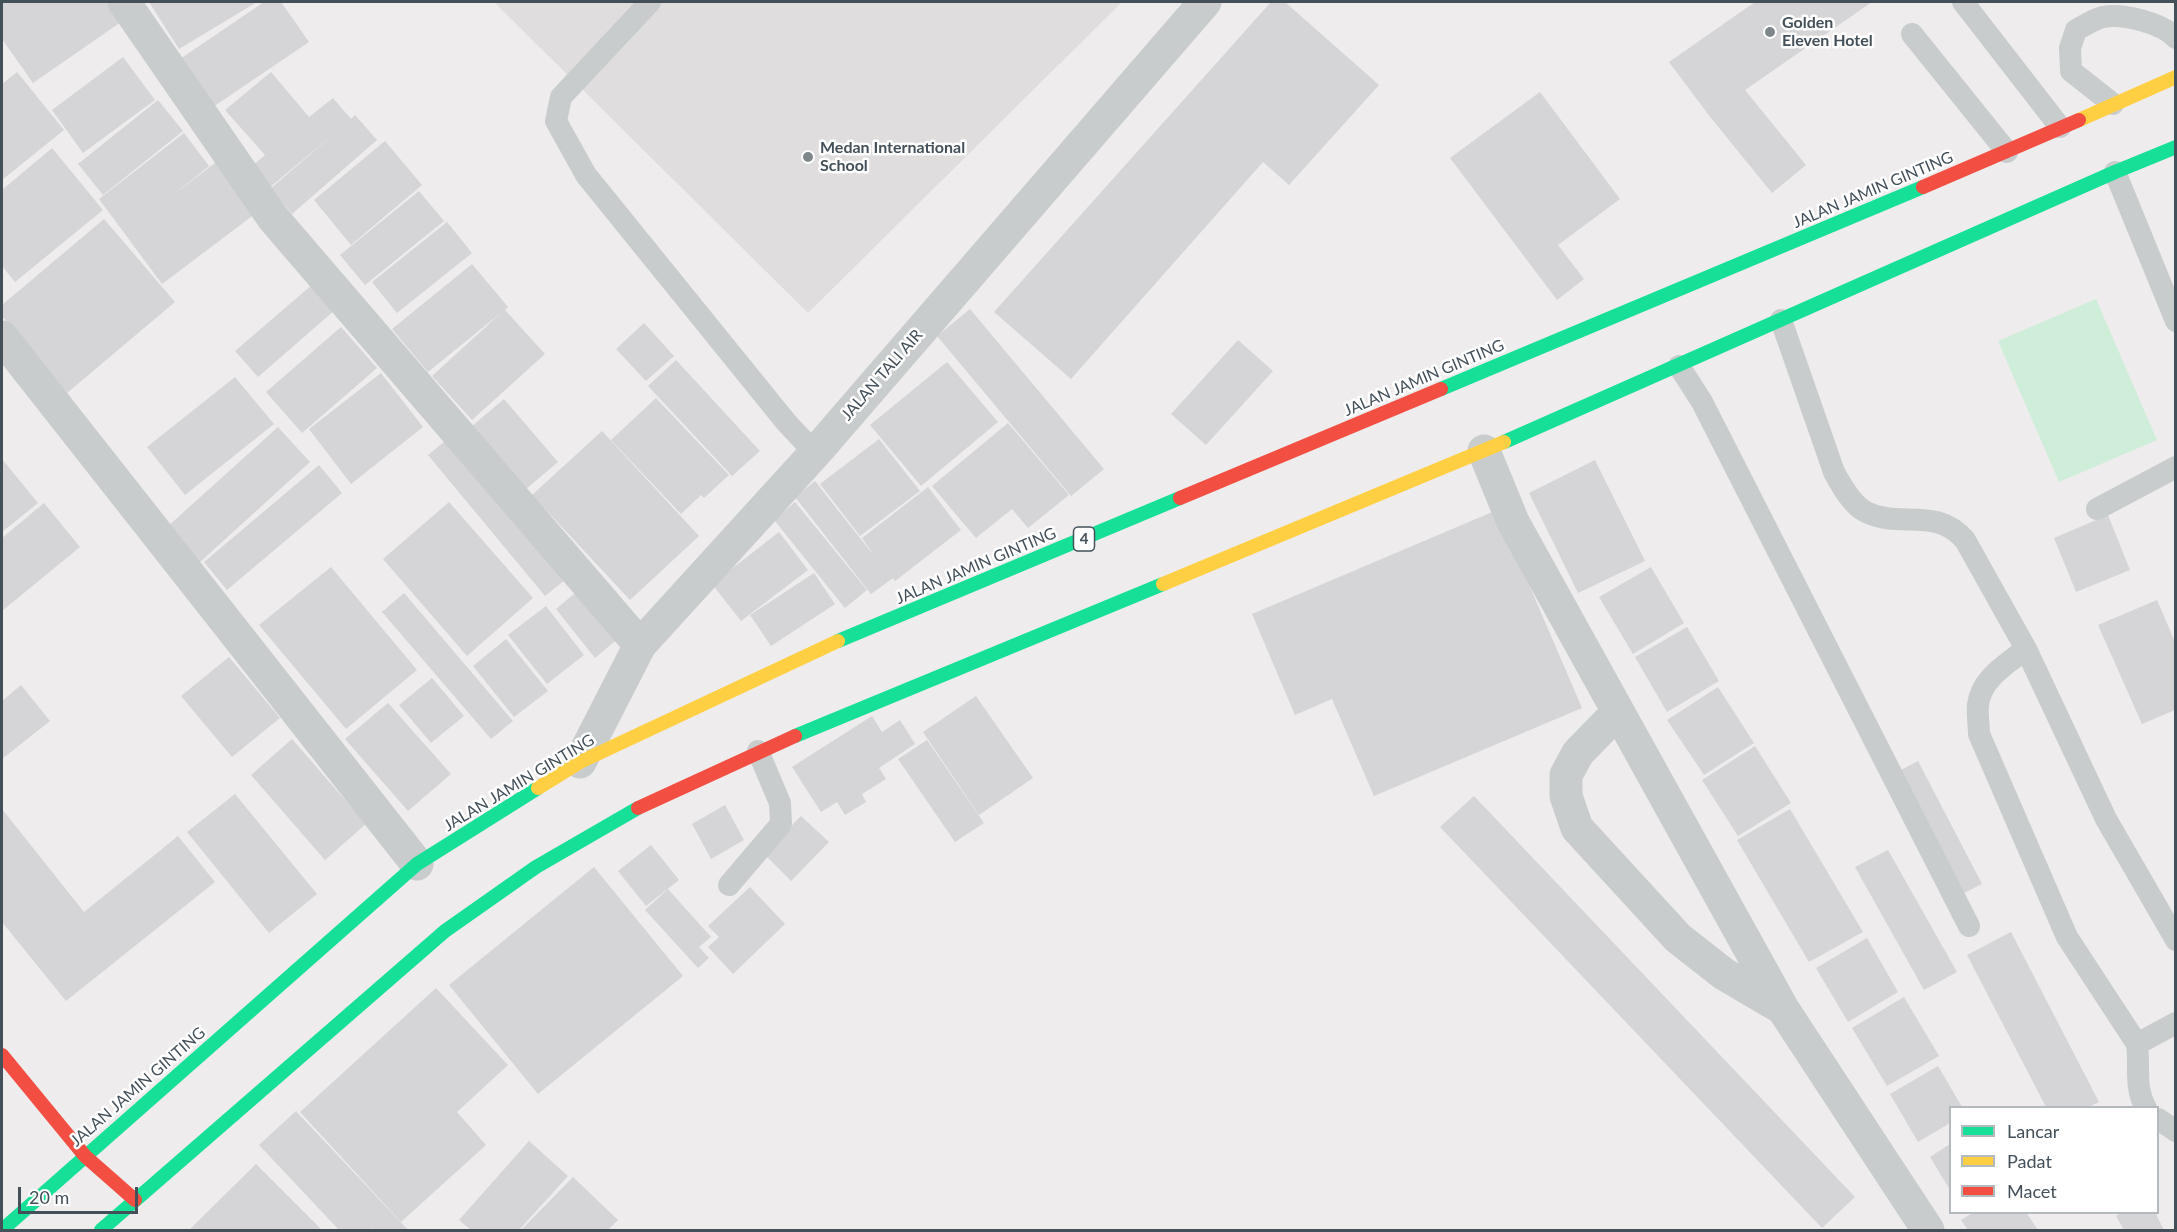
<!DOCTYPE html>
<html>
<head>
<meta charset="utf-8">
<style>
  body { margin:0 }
  #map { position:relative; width:2177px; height:1232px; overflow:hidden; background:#eeecec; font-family:Lato,sans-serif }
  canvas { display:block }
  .frame { position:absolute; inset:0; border:3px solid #435059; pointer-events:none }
  .legend { position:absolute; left:1949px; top:1106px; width:210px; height:108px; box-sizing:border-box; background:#fff; border:2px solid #b4b9bd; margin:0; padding:8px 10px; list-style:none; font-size:18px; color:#435059 }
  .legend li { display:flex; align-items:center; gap:12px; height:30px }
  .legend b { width:30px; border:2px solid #b4b9bd }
  .scale { position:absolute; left:18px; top:1187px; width:120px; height:27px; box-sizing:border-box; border:3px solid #435059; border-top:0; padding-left:8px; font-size:18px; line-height:21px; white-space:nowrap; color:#435059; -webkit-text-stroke:4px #fff; paint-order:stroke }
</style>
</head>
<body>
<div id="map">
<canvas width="2177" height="1232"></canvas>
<div class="frame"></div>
<ul class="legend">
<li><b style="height:8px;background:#16e098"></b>Lancar</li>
<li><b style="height:8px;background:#ffcf43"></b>Padat</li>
<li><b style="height:8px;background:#f24e42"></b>Macet</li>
</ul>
<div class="scale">20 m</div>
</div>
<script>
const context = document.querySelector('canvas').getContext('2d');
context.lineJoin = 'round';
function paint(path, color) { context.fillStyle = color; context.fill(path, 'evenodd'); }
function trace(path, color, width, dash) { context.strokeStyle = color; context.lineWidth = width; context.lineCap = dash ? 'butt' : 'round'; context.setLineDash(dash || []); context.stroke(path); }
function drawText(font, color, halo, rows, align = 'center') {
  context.font = font + ' Lato,sans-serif'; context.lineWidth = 5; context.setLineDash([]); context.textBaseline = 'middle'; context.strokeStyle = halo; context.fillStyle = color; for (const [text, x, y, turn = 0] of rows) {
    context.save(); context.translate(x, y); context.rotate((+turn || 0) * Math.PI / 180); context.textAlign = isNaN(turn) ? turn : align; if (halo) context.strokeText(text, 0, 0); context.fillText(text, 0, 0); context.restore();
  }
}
paint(new Path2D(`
  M 494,2 L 1122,2 L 808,313 Z`), '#dfddde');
paint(new Path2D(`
  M 2096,299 L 2157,440 L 2059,482 L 1998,341 Z`), '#cfeed9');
paint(new Path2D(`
  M 2,2 L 106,2 L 121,22 L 33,83 L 2,39 Z
  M 149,2 L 257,2 L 179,49 Z
  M 264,2 L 281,2 L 309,42 L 213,107 L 180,59 Z
  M 1271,2 L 1285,2 L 1379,85 L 1289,185 L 1263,162 L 1071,379 L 994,312 Z
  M 1755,2 L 1872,2 L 1745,90 L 1806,165 L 1772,193 L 1711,118 L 1669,62 Z
  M 123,57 L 155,100 L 83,153 L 52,110 Z
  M 17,72 L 64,130 L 2,180 L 2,84 Z
  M 271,72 L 309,117 L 333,98 L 351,119 L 355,115 L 377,140 L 292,214 L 270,189 L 335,133 L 269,188 L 251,167 L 265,155 L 225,110 Z
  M 1540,92 L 1620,199 L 1558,245 L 1584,279 L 1557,300 L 1450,158 Z
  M 158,100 L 183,131 L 103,195 L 78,164 Z
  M 184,133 L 209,166 L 173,195 L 215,163 L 255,214 L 162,284 L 99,199 Z
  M 385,141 L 422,185 L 351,245 L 314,200 Z
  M 52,148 L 103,210 L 15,282 L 2,266 L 2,190 Z
  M 419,191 L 444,221 L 365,285 L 340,255 Z
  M 104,219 L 175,302 L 67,393 L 2,316 L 2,305 Z
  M 447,222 L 472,253 L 397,313 L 372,282 Z
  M 472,264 L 508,307 L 505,310 L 545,354 L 472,420 L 432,376 L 502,312 L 428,372 L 392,329 Z
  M 320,278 L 343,303 L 258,377 L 235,351 Z
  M 970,309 L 1104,469 L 1071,496 L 937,336 Z
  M 644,323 L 674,356 L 646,381 L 616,349 Z
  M 341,327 L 377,368 L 302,433 L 266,392 Z
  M 1238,340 L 1273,371 L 1206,445 L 1171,414 Z
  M 676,360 L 760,451 L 732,476 L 648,386 Z
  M 947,362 L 998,422 L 921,486 L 870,425 Z
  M 381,373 L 423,427 L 351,484 L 309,429 Z
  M 235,377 L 274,424 L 185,495 L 147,447 Z
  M 656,398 L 729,475 L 704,498 L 701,495 L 681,514 L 611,440 Z
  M 504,399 L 558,462 L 519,495 L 465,432 Z
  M 1008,423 L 1069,495 L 1028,528 L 1012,509 L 976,538 L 932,486 Z
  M 278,427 L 310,462 L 199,563 L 166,528 Z
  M 602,431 L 699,536 L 630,600 L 532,495 Z
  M 455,433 L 571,575 L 545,596 L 428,455 Z
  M 879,439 L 920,491 L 860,536 L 820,484 Z
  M 2,459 L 38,503 L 2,532 Z
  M 1595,460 L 1645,561 L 1578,593 L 1529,493 Z
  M 319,465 L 342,493 L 227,590 L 204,562 Z
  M 815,481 L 875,557 L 862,538 L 928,487 L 961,530 L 895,581 L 893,578 L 871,594 L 795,497 Z
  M 449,502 L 533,598 L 467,656 L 383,559 Z
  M 795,502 L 867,590 L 845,608 L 774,520 Z
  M 44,503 L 80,547 L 2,611 L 2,538 Z
  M 1497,510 L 1582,708 L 1374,796 L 1332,699 L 1295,715 L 1252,614 Z
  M 2108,515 L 2130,570 L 2076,592 L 2054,538 Z
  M 779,532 L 808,570 L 741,621 L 712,584 Z
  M 331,567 L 417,670 L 346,729 L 259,625 Z
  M 1651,567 L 1684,623 L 1633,654 L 1599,597 Z
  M 814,573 L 835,604 L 771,646 L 750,615 Z
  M 581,588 L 620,637 L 595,658 L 556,609 Z
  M 404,593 L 513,721 L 491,739 L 382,612 Z
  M 2157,600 L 2175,642 L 2175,710 L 2142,724 L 2098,625 Z
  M 546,606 L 584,655 L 547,684 L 508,635 Z
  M 1687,627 L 1719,681 L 1667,712 L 1635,657 Z
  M 506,639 L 548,691 L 514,717 L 473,666 Z
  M 229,657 L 280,718 L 232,757 L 181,696 Z
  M 432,678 L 464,716 L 431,743 L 399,705 Z
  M 21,685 L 50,721 L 2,759 L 2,701 Z
  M 1718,687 L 1754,743 L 1704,775 L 1667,720 Z
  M 976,696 L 1033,778 L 979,815 L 923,732 Z
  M 388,703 L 451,774 L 408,811 L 345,739 Z
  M 872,716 L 882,732 L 900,720 L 915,744 L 879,768 L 886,779 L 862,794 L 866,802 L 845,815 L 837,802 L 821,812 L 792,767 Z
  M 292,739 L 366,824 L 325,860 L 251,775 Z
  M 927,740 L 984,823 L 955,842 L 898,759 Z
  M 1755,746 L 1791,803 L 1738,836 L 1702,780 Z
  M 1918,761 L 1982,884 L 1956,897 L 1893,774 Z
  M 235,794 L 317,894 L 269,933 L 187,832 Z
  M 1474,796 L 1855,1197 L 1822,1228 L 1440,827 Z
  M 725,805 L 744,840 L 711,859 L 692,824 Z
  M 2,809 L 84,912 L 178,836 L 215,882 L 66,1001 L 2,922 Z
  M 1790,809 L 1863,932 L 1809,962 L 1737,840 Z
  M 801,816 L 829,842 L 791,881 L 764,854 Z
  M 651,845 L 679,880 L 646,906 L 618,871 Z
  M 1888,850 L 1957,972 L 1924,990 L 1855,867 Z
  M 594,867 L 683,976 L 538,1094 L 449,985 Z
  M 750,887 L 785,924 L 733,974 L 708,947 L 719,937 L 708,926 Z
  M 668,889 L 711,937 L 699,947 L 709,958 L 698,968 L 645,910 Z
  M 2011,932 L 2099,1102 L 2089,1107 L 2046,1107 L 1967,955 Z
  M 1867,938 L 1898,992 L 1848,1022 L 1816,968 Z
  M 436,988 L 508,1065 L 457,1112 L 486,1145 L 401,1222 L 300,1112 Z
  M 1904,997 L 1939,1056 L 1887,1086 L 1852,1028 Z
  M 1938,1066 L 1962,1107 L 1950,1107 L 1950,1123 L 1918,1142 L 1890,1094 Z
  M 296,1111 L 408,1230 L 375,1230 L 373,1228 L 371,1230 L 339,1230 L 259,1145 Z
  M 529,1141 L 568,1176 L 519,1230 L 471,1230 L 459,1220 Z
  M 1950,1144 L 1950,1190 L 1930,1157 Z
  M 256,1164 L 322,1230 L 189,1230 Z
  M 573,1177 L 618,1220 L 608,1230 L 521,1230 Z
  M 1974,1212 L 2026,1212 L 2038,1230 L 1968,1230 L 1961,1220 Z
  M 2122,1212 L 2155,1212 L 2164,1230 L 2124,1230 L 2116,1216 Z`), '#d5d4d7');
trace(new Path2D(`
  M 650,2 L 561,97 L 556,121 L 586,175 L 786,422 L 815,453
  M 1963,2 L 2060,127
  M 1912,34 L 2007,152
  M 2113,104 L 2071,71 L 2070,48 L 2076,30 C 2084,26 2094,19 2103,17 C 2123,13 2162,23 2176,38
  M 2115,172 L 2176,321
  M 1781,320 L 1834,472 C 1841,485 1852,505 1866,512 C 1900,529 1936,506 1965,540 L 2026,649 L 2106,819 L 2176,940
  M 1679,366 L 1702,402 L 1969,926
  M 2097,509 L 2176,467
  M 2026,649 C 2007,664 1981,678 1978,705 C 1977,715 1979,725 1979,734 L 2067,937 L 2137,1044 C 2140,1066 2134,1088 2146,1108
  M 729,885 L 781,824 L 780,803 L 758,751
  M 2137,1044 L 2176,1023
  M 2158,1119 L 2176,1131`), '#c8cccd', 22);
trace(new Path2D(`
  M 124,2 L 273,218 L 640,645
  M 2,337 L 417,864
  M 1484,451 L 1513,522 L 1783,1009 L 1928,1230
  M 1618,712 L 1578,753 L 1566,775 L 1566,796 L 1577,828 L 1678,938 L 1724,974 L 1782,1008
  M 580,762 L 640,645 L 815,453 L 1205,2`), '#c8cccd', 33);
trace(new Path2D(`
  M 1441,389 L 1923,187
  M 1504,442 L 2115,172 L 2176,147
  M 838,641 L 1180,498
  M 795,736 L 1163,584
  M 2,1230 L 417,864 L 538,788
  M 101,1230 L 445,931 L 536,867 L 638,808`), '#16e098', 14);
trace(new Path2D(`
  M 2079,120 L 2176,77
  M 1163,584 L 1504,442
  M 538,788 L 580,762 L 838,641`), '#ffcf43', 14);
trace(new Path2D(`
  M 1923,187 L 2079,120
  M 1180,498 L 1441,389
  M 638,808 L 795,736
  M 2,1055 L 85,1156 L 135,1200`), '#f24e42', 14);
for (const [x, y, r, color] of [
  [1770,32,6,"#7f878c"],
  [808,157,6,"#7f878c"]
]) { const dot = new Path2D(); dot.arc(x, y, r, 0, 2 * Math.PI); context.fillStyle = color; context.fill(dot); trace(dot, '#fff', 2); }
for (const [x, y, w] of [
  [1084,539,21]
]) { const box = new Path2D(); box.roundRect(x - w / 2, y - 12, w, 24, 4.5); context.fillStyle = '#fff'; context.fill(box); trace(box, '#435059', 1.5); }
drawText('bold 15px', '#435059', null, [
  ["4",1084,539]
]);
drawText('bold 16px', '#435059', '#fff', [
  ["Golden",1782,23],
  ["Eleven Hotel",1782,41],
  ["Medan International",820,148],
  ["School",820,166]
], 'left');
drawText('16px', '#435059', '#fff', [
  ["JALAN JAMIN GINTING",1873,190,-23],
  ["JALAN TALI AIR",882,375,-49],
  ["JALAN JAMIN GINTING",1424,378,-23],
  ["JALAN JAMIN GINTING",976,566,-23],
  ["JALAN JAMIN GINTING",519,783,-31],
  ["JALAN JAMIN GINTING",138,1087,-41]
]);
</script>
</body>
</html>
